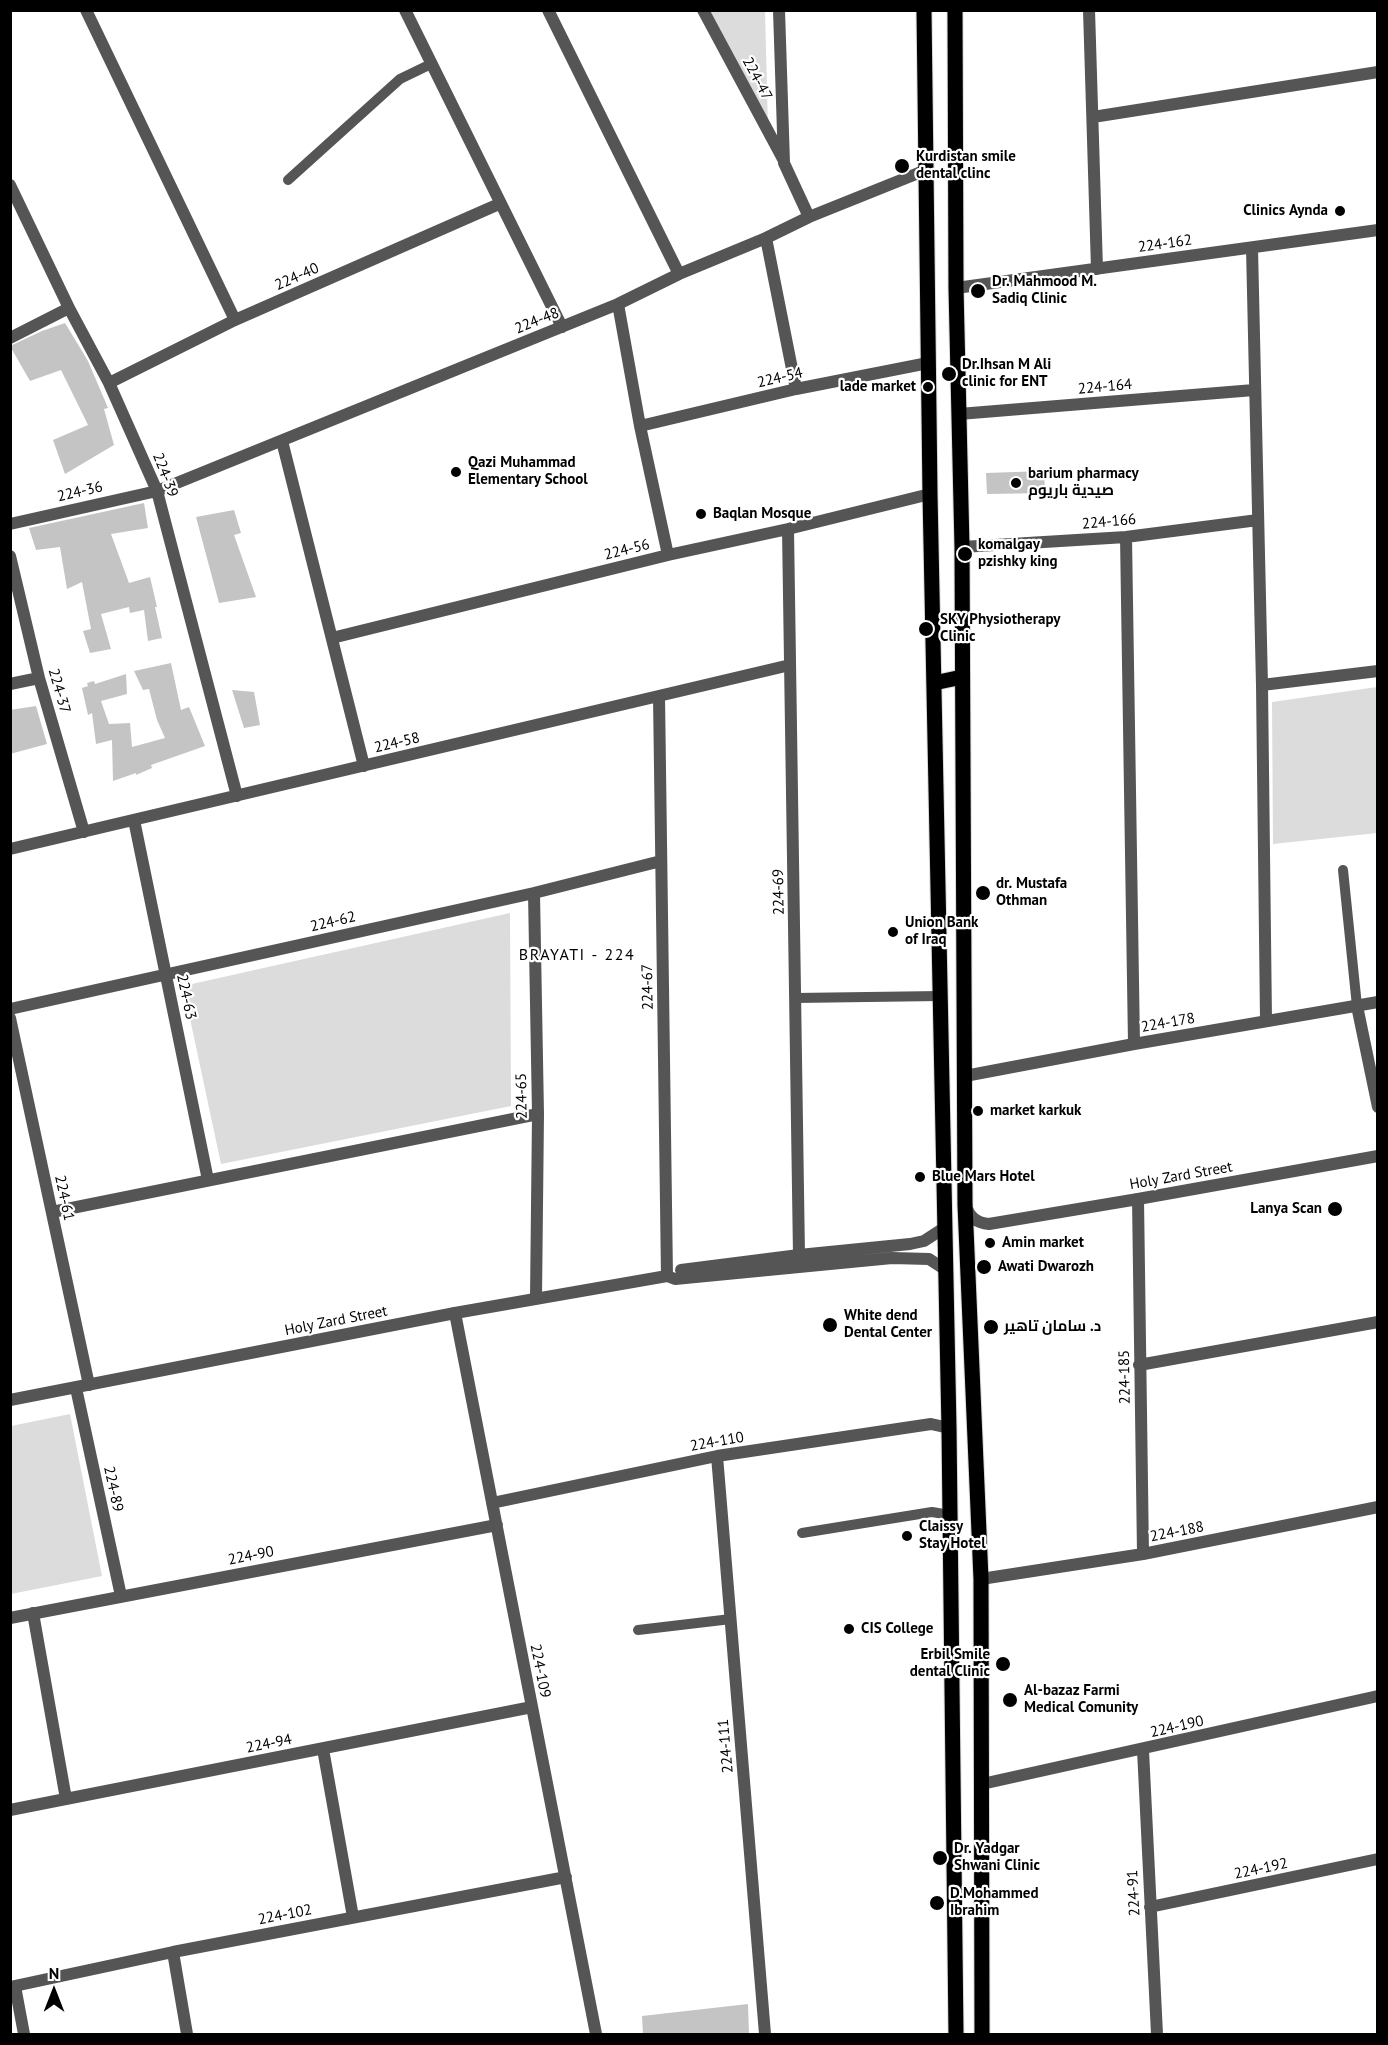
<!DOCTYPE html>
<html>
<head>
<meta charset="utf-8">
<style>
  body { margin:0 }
  #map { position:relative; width:1388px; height:2045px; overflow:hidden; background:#fff; font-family:"PT Sans",sans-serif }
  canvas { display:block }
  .frame { position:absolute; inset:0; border:12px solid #000; pointer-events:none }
  .north { position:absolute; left:24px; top:1961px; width:60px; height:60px; -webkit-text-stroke:4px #fff; paint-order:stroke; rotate:0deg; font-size:16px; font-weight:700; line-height:24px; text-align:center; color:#000 }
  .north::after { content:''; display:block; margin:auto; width:21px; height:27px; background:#000; clip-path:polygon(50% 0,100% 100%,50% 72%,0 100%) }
</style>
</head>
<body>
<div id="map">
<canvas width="1388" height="2045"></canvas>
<div class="frame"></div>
<div class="north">N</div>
</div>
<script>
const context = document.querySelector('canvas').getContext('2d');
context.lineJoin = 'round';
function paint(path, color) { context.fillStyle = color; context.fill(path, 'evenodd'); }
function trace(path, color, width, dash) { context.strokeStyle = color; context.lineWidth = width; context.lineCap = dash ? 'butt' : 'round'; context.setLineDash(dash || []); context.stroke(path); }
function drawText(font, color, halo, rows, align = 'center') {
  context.font = font + ' "PT Sans",Cairo,sans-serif'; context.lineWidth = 4.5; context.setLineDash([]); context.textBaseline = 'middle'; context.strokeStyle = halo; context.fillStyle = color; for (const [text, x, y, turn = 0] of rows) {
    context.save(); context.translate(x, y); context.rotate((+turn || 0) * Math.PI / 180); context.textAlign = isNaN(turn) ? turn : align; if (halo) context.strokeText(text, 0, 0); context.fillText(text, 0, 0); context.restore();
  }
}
paint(new Path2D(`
  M 710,11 L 765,11 L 768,128 Z
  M 1377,687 L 1377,833 L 1273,844 L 1272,702 Z
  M 510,913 L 511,1106 L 221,1164 L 183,986 Z
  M 70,1414 L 102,1576 L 11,1594 L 11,1426 Z`), '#dcdcdc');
paint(new Path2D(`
  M 65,323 L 88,361 L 108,408 L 104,409 L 114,445 L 65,474 L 53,440 L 88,425 L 61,370 L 30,381 L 10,346 L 42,331 Z
  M 1044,471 L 1045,493 L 987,494 L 986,473 Z
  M 144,503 L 148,528 L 111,534 L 129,583 L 150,577 L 157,607 L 155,607 L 162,638 L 148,641 L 144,610 L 130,613 L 129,607 L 101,614 L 111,649 L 90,653 L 83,631 L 91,629 L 82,582 L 67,589 L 60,547 L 36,550 L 29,528 Z
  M 234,510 L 241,533 L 234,535 L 256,597 L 219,603 L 196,517 Z
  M 171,663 L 181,710 L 189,707 L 205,746 L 151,765 L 152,768 L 136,775 L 136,773 L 113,781 L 112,740 L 96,744 L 92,713 L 88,715 L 82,688 L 88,686 L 87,683 L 94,681 L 95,684 L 126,674 L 127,694 L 101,701 L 109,724 L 130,723 L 132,747 L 165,738 L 157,720 L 149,689 L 143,690 L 134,671 Z
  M 232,690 L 254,692 L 260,725 L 244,728 Z
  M 36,706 L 47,744 L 10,754 L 10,710 Z
  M 748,2004 L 749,2034 L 643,2034 L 642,2016 Z`), '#c4c4c4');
const primary = new Path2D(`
  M 924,10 L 930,494 L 949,1428 L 956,2034
  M 955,10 L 956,288 L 962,547 L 965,1205 L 981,1579 L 982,2034
  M 934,683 L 962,677`);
trace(primary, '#dbdbdb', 17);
trace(new Path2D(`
  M 288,180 L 400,79 L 431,64
  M 1343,870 L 1357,1006
  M 795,998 L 940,996
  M 802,1533 L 932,1512 L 950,1515
  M 638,1630 L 731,1619`), '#555', 10);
trace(new Path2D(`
  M 86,10 L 235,320
  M 405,10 L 562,327
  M 548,10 L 679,274
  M 703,10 L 783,159
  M 779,10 L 784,163 L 809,217
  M 1089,10 L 1097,269
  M 1093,117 L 1378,72
  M 10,185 L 69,308 L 109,383 L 157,491 L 237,796
  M 766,238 L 796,389
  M 1252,248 L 1262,685 L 1266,1020
  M 956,288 L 1378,230
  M 618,304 L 640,426 L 668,555
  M 10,338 L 69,308
  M 109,383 L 235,320 L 499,204
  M 959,414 L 1254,390
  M 640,426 L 796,389 L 928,363
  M 282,441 L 364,766
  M 10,524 L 157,491 L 618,304 L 679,274 L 766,238 L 809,217 L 926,170
  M 788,529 L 799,1255
  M 1126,537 L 1134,1044
  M 962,547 L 1126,537 L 1258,520
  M 10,556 L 39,678 L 84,832
  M 332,638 L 668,555 L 788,529 L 930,494
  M 10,684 L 39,678
  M 1262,685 L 1378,671
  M 659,696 L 667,1276
  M 134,820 L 208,1180
  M 10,849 L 790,665
  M 534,893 L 538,1114 L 536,1298
  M 1357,1006 L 1378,1107
  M 10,1009 L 534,893 L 661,861
  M 10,1018 L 89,1385
  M 965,1076 L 1134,1044 L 1378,1002
  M 1138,1199 L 1143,1554
  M 52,1212 L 538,1114
  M 455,1313 L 596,2034
  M 1139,1365 L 1378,1322
  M 76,1388 L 121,1596
  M 717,1456 L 765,2034
  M 492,1503 L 717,1456 L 931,1424 L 949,1428
  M 981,1579 L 1143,1554 L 1378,1507
  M 33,1613 L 66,1799
  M 10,1618 L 497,1525
  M 323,1749 L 353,1917
  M 1143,1750 L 1157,2034
  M 982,1784 L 1378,1696
  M 10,1810 L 532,1707
  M 1150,1907 L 1378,1859
  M 173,1952 L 187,2034
  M 15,1986 L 24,2034
  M 10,1987 L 173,1952 L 566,1877`), '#555', 12);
trace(new Path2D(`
  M 965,1205 C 970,1217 976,1223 989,1224 L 1138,1199 L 1378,1156
  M 681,1270 L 799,1255 L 910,1244 L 924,1241 L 944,1228
  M 10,1400 L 455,1313 L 667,1276 L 675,1279 L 892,1258 L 929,1259 L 946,1270`), '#555', 12);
trace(primary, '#000', 15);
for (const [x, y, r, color] of [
  [902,166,8,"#000"],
  [1340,211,6,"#000"],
  [978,291,8,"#000"],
  [949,374,8,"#000"],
  [928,387,6,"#000"],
  [456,472,6,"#000"],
  [1016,483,6,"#000"],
  [701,514,6,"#000"],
  [965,554,8,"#000"],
  [926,629,8,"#000"],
  [983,893,8,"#000"],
  [893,932,6,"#000"],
  [978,1111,6,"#000"],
  [920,1177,6,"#000"],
  [1335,1209,8,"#000"],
  [990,1243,6,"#000"],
  [984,1267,8,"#000"],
  [830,1325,8,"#000"],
  [991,1327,8,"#000"],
  [907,1536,6,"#000"],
  [849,1629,6,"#000"],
  [1003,1664,8,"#000"],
  [1010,1700,8,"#000"],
  [940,1858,8,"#000"],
  [937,1903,8,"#000"]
]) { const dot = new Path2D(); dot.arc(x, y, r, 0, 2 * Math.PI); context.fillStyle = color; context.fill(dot); trace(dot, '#fff', 2); }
drawText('15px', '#000', '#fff', [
  ["224-47",757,79,62],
  ["224-162",1165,244,-8],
  ["224-40",297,277,-24],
  ["224-48",537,321,-22],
  ["224-54",780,378,-13],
  ["224-164",1105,387,-5],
  ["224-39",165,475,69],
  ["224-36",80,492,-13],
  ["224-166",1109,522,-5],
  ["224-56",627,550,-14],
  ["224-37",59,691,74],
  ["224-58",397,743,-13],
  ["224-69",779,892,-91],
  ["224-62",333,922,-13],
  ["224-67",648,987,-91],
  ["224-63",186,997,78],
  ["224-178",1168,1023,-10],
  ["224-65",522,1096,-91],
  ["Holy Zard Street",1181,1176,-10],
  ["224-61",64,1198,78],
  ["Holy Zard Street",336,1321,-11],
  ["224-185",1125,1377,-91],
  ["224-110",717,1442,-10],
  ["224-89",113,1489,78],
  ["224-188",1177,1532,-11],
  ["224-90",251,1556,-11],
  ["224-109",540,1671,79],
  ["224-190",1177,1727,-13],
  ["224-94",269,1744,-11],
  ["224-111",726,1746,-95],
  ["224-192",1261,1869,-12],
  ["224-91",1134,1893,-93],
  ["224-102",285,1915,-11]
]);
drawText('bold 15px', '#000', '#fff', [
  ["Kurdistan smile",916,157],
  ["dental clinc",916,174],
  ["Clinics Aynda",1328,211,"right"],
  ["Dr. Mahmood M.",992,282],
  ["Sadiq Clinic",992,299],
  ["Dr.Ihsan M Ali",962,365],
  ["clinic for ENT",962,382],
  ["lade market",916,387,"right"],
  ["Qazi Muhammad",468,463],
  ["Elementary School",468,480],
  ["barium pharmacy",1028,474],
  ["صيدية باريوم",1028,491],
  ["Baqlan Mosque",713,514],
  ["komalgay",978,545],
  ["pzishky king",978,562],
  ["SKY Physiotherapy",940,620],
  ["Clinic",940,637],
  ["dr. Mustafa",996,884],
  ["Othman",996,901],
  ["Union Bank",905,923],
  ["of Iraq",905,940],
  ["market karkuk",990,1111],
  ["Blue Mars Hotel",932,1177],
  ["Lanya Scan",1322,1209,"right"],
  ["Amin market",1002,1243],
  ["Awati Dwarozh",998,1267],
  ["White dend",844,1316],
  ["Dental Center",844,1333],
  ["د. سامان تاهیر",1004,1327],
  ["Claissy",919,1527],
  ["Stay Hotel",919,1544],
  ["CIS College",861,1629],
  ["Erbil Smile",990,1655,"right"],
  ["dental Clinic",990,1672,"right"],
  ["Al-bazaz Farmi",1024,1691],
  ["Medical Comunity",1024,1708],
  ["Dr. Yadgar",954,1849],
  ["Shwani Clinic",954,1866],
  ["D.Mohammed",950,1894],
  ["Ibrahim",950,1911]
], 'left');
context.letterSpacing = '1.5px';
drawText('16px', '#000', '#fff', [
  ["BRAYATI - 224",577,955]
]);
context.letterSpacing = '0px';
</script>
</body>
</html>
